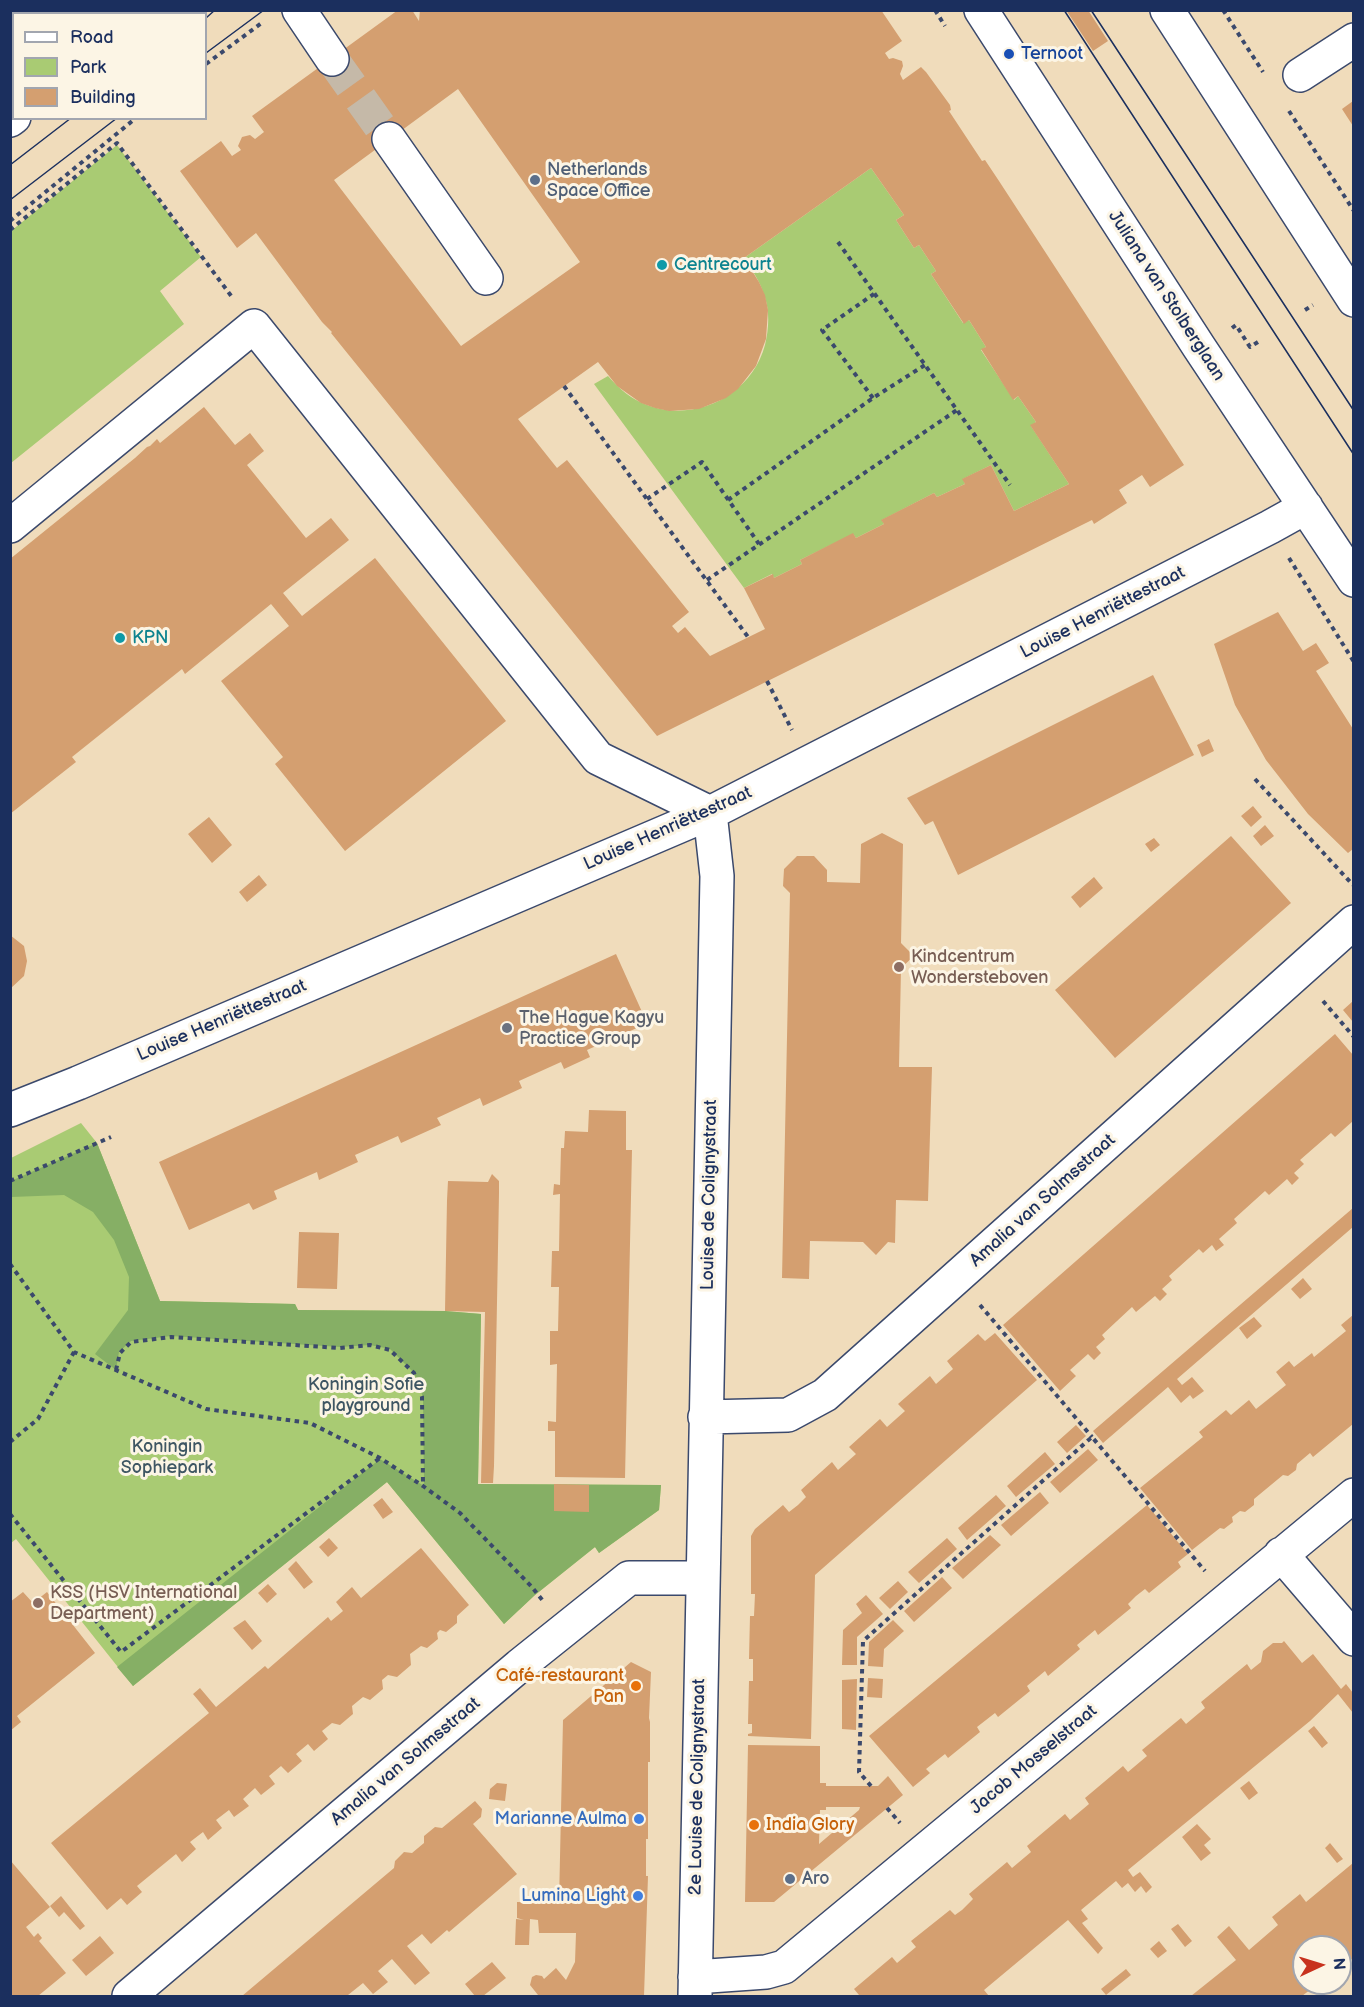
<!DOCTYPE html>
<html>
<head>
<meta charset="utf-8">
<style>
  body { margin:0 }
  #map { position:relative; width:1364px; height:2007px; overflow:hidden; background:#f0dcbb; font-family:"Balsamiq Sans",sans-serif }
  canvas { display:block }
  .frame { position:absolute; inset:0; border:12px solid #1b2f5e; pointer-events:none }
  .legend { position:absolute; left:12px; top:12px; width:195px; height:108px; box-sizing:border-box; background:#fcf5e5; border:2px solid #a2a6af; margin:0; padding:8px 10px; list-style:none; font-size:18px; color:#1b2f5e }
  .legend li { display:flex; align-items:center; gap:12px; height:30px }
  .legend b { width:30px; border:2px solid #a2a6af }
  .north { position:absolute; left:1292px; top:1935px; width:60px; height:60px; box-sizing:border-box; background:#fcf5e5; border:2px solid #a2a6af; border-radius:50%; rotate:86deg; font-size:16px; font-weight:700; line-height:24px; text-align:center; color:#1b2f5e }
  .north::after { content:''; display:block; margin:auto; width:21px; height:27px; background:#c8321e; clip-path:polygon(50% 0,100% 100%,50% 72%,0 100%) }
</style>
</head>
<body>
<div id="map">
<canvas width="1364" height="2007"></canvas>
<div class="frame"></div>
<ul class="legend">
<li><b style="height:8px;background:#fff"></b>Road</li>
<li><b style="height:16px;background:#a9cb73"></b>Park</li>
<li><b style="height:16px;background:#d49f70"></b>Building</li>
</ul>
<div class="north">N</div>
</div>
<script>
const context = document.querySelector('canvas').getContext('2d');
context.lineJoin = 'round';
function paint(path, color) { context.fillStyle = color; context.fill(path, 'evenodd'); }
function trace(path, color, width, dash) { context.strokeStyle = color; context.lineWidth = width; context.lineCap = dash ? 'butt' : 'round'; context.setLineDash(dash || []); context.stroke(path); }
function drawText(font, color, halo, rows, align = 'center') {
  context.font = font + ' "Balsamiq Sans",sans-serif'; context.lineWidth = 6; context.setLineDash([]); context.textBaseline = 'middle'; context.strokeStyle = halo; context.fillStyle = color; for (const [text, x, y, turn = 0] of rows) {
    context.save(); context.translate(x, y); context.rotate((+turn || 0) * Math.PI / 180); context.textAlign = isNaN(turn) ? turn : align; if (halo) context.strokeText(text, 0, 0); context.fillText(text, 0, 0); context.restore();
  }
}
paint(new Path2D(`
  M 117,145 L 201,257 L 160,291 L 184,324 L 11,463 L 11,231 Z
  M 871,168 L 904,215 L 896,220 L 914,248 L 919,245 L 936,271 L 931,274 L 963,323 L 969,320 L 986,347 L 981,350 L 1014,400 L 1018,396 L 1036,422 L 1031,426 L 1069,484 L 1014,511 L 991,465 L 963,479 L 965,484 L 937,497 L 934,493 L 882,520 L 884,524 L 856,538 L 853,534 L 800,560 L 802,564 L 774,578 L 772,574 L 744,588 L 594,384 L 608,376 C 617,386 627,396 640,402 C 689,426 751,398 765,345 C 769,329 770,310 764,295 C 760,281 752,270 744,258 Z
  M 81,1123 L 97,1143 L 160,1301 L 295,1304 L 298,1310 L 445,1311 L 481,1314 L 478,1484 L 661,1485 L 659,1510 L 599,1553 L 595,1547 L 535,1595 L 504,1624 L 387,1482 L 133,1686 L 16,1539 L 11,1543 L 11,1158 Z`), '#a9cb73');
paint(new Path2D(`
  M 97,1143 L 160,1301 L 295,1304 L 298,1310 L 445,1311 L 481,1314 L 478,1484 L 661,1485 L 659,1510 L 599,1553 L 595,1547 L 535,1595 L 504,1624 L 387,1482 L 133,1686 L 117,1667 L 380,1459 L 424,1486 L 423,1397 L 414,1373 L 390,1349 L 370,1345 L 340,1347 L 171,1336 L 131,1341 L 119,1352 L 116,1370 L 95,1354 L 128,1310 L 129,1277 L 114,1240 L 93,1212 L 64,1195 L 11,1197 L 11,1181 Z`), '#86af65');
paint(new Path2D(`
  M 398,10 L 412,10 L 419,21 L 420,10 L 881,10 L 902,41 L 885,53 L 889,59 L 893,58 L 902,61 L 903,66 L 900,74 L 903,80 L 921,67 L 926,72 L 950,105 L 951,110 L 949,111 L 982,161 L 985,160 L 999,181 L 1184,465 L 1150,487 L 1142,475 L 1119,490 L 1127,503 L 1094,524 L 1092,520 L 657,736 L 331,333 L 332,332 L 322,322 L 256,233 L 237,248 L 180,171 L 221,141 L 232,156 L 241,150 L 238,146 L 242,137 L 250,135 L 255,139 L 264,132 L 252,116 ZM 458,89 L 580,262 L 461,346 L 334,180 ZM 871,168 L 904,215 L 896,220 L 914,248 L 919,245 L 936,271 L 931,274 L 964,324 L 969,320 L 986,347 L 981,349 L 1013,400 L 1018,396 L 1036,422 L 1030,425 L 1069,484 L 1014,511 L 991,465 L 962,479 L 965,484 L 937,497 L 934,493 L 881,520 L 884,524 L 856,538 L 853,533 L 800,560 L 802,564 L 774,578 L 773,574 L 744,588 L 765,629 L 710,656 L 685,627 L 678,633 L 672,626 L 689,612 L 567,460 L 557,468 L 518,419 L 598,362 L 617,386 L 641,403 L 655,408 L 669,411 L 699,409 L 726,398 L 738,389 L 756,366 L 766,339 L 768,310 L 765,295 L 759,282 L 744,258 Z
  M 1066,10 L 1088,10 L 1108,41 L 1093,51 Z
  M 1353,101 L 1353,126 L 1342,109 Z
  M 204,407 L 235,445 L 250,433 L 264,451 L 247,465 L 306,538 L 331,518 L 349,540 L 283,593 L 302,616 L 375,558 L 506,721 L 345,851 L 275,764 L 283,757 L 221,681 L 289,626 L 271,604 L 185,674 L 182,669 L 72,757 L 76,762 L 10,814 L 10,559 L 135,458 L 147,447 L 150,446 L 157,439 L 160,443 Z
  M 1278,612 L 1303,651 L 1316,643 L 1329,663 L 1316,671 L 1353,729 L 1353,849 L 1348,853 L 1308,814 L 1266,760 L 1235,705 L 1214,644 Z
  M 1153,675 L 1194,755 L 958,875 L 933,821 L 925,825 L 907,798 Z
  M 1209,739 L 1214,751 L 1202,757 L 1197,745 Z
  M 1253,806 L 1262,817 L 1251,827 L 1241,816 Z
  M 209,817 L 232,845 L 212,863 L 188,834 Z
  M 1265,825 L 1274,836 L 1261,846 L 1253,836 Z
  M 882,833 L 903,844 L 901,943 L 914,956 L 901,968 L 899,1067 L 932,1067 L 928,1201 L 896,1200 L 895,1243 L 888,1242 L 876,1255 L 863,1242 L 810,1241 L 809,1279 L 782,1278 L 790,893 L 783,886 L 784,869 L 797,856 L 814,856 L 827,870 L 827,882 L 860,883 L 861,844 Z
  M 1231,836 L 1291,903 L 1115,1058 L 1055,990 Z
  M 1154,838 L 1160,845 L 1151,852 L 1145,844 Z
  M 259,875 L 267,885 L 247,902 L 239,892 Z
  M 1094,877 L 1103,888 L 1080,908 L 1071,897 Z
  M 10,935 L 24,946 L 27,961 L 24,976 L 10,989 Z
  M 616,954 L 647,1023 L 646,1024 L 587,1050 L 590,1057 L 564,1069 L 561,1062 L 519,1081 L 522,1088 L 483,1106 L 480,1098 L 437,1118 L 441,1125 L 401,1143 L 398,1136 L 355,1155 L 358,1162 L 319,1180 L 317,1172 L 274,1191 L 277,1199 L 253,1210 L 249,1203 L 189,1230 L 159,1162 Z
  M 1353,1001 L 1353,1022 L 1343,1010 Z
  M 1335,1034 L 1353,1055 L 1353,1121 L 1335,1137 L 1331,1133 L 1300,1160 L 1304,1164 L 1294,1173 L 1299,1178 L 1292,1185 L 1287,1179 L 1269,1195 L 1265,1191 L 1234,1219 L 1237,1223 L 1219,1239 L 1224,1245 L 1216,1251 L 1212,1245 L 1203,1253 L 1199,1249 L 1169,1276 L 1172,1280 L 1162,1289 L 1167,1294 L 1160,1301 L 1155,1296 L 1136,1312 L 1132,1307 L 1102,1335 L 1105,1339 L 1096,1347 L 1101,1353 L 1094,1360 L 1088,1354 L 1070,1370 L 1076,1376 L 1060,1391 L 1003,1325 Z
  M 589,1110 L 626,1111 L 626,1150 L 632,1150 L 625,1478 L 555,1477 L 555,1431 L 548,1431 L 548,1421 L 556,1422 L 557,1364 L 550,1365 L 550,1331 L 558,1331 L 559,1287 L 551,1287 L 552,1251 L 559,1251 L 560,1194 L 553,1195 L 554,1184 L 560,1185 L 561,1148 L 564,1148 L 565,1131 L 588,1132 Z
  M 492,1174 L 499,1181 L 499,1193 L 494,1466 L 493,1483 L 481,1483 L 485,1312 L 445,1311 L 447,1200 L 448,1181 L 488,1182 Z
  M 1353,1208 L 1353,1227 L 1177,1379 L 1182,1385 L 1192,1377 L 1204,1391 L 1193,1399 L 1190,1395 L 1181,1403 L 1168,1387 L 1103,1443 L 1093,1431 Z
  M 299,1232 L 339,1233 L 337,1289 L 297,1288 Z
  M 1303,1278 L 1312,1289 L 1300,1299 L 1291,1289 Z
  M 1353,1315 L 1353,1424 L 1313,1457 L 1310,1453 L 1297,1464 L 1296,1470 L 1288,1476 L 1283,1475 L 1254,1499 L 1254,1505 L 1245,1512 L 1240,1511 L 1232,1517 L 1233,1522 L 1224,1529 L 1220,1528 L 1192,1550 L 1140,1488 L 1203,1437 L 1199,1432 L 1226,1410 L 1231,1415 L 1249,1400 L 1256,1409 L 1286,1385 L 1276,1372 L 1289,1361 L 1294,1367 L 1312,1353 L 1314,1357 L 1346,1331 L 1341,1325 Z
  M 1254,1317 L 1262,1326 L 1247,1339 L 1239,1328 Z
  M 995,1333 L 1037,1380 L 815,1575 L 811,1739 L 748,1736 L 748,1734 L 752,1733 L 752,1724 L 748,1724 L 749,1681 L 753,1681 L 753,1659 L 749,1659 L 750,1616 L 754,1616 L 755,1594 L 751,1594 L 751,1536 L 755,1529 L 783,1505 L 789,1512 L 798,1505 L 806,1497 L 801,1490 L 832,1462 L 838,1470 L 856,1454 L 849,1447 L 880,1419 L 887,1427 L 905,1411 L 898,1404 L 930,1376 L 936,1384 L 945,1376 L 953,1369 L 947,1361 L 978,1334 L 985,1341 Z
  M 1076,1425 L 1086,1436 L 1067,1453 L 1057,1442 Z
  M 1088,1449 L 1098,1460 L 1060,1493 L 1050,1482 Z
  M 1045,1452 L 1055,1464 L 1016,1497 L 1007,1486 Z
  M 554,1484 L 589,1485 L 589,1512 L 554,1511 Z
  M 1040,1492 L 1049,1503 L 1011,1536 L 1001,1525 Z
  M 996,1495 L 1006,1506 L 967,1540 L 958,1528 Z
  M 382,1498 L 393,1512 L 383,1519 L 373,1505 Z
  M 1147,1505 L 1188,1554 L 1178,1562 L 1181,1567 L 1149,1593 L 1145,1589 L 1136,1596 L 1128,1604 L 1131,1608 L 1098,1635 L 1095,1630 L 1077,1645 L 1080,1649 L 1048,1676 L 1045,1671 L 1027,1686 L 1030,1691 L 998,1717 L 995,1713 L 977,1727 L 980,1732 L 948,1758 L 945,1754 L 926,1769 L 930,1773 L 913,1787 L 869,1736 Z
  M 990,1535 L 1001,1545 L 963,1579 L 952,1568 Z
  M 329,1538 L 338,1548 L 328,1557 L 319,1547 Z
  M 947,1538 L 957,1549 L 919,1583 L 908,1572 Z
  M 421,1548 L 469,1605 L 457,1616 L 457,1623 L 446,1632 L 440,1630 L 437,1633 L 438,1639 L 427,1648 L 421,1646 L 410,1654 L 411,1665 L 397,1677 L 388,1675 L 382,1680 L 383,1689 L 370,1700 L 363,1697 L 352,1706 L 353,1714 L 340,1725 L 332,1723 L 322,1731 L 328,1739 L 314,1751 L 308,1744 L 296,1754 L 302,1761 L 288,1773 L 281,1766 L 269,1776 L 275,1784 L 261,1795 L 255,1788 L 243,1799 L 249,1806 L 234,1817 L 229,1810 L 216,1820 L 222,1828 L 208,1840 L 203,1832 L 190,1842 L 196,1849 L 182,1862 L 176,1854 L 137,1886 L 142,1892 L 127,1905 L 121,1898 L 107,1910 L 51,1843 L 209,1713 L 193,1694 L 200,1688 L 216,1707 L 265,1666 L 268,1669 L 328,1617 L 331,1621 L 343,1611 L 336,1602 L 352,1587 L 361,1598 Z
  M 296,1561 L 313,1582 L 304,1589 L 288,1569 Z
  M 942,1577 L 952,1588 L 914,1622 L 904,1611 Z
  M 898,1581 L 908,1592 L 890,1609 L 879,1598 Z
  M 268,1584 L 277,1594 L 267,1603 L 258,1593 Z
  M 23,1592 L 33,1603 L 47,1592 L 95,1653 L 17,1716 L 21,1722 L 10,1731 L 10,1602 Z
  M 866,1595 L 883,1614 L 857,1637 L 857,1665 L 842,1665 L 843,1630 L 862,1613 L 856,1604 Z
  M 245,1620 L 262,1641 L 252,1650 L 233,1628 Z
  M 893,1620 L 904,1631 L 884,1649 L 883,1667 L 868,1666 L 869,1642 Z
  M 1284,1641 L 1302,1663 L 1313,1654 L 1341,1689 L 1346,1684 L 1353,1693 L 1353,1713 L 1338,1694 L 1310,1721 L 1128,1870 L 1133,1877 L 1140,1872 L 1152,1887 L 1146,1893 L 1141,1886 L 1135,1892 L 1128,1883 L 1122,1888 L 1116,1881 L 1081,1910 L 1088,1919 L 1082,1923 L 1103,1948 L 1098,1954 L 1068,1920 L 984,1990 L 989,1996 L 856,1996 L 859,1995 L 854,1989 L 892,1957 L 897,1963 L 916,1947 L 911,1941 L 950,1910 L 955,1915 L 962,1910 L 973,1899 L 969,1894 L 1007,1862 L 1012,1868 L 1031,1852 L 1027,1846 L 1065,1814 L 1070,1820 L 1089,1804 L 1085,1798 L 1123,1766 L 1128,1772 L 1147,1756 L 1142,1750 L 1181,1718 L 1186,1724 L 1205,1708 L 1201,1702 L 1247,1664 L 1251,1670 L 1261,1662 L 1263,1651 L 1273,1643 L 1282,1643 Z
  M 631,1662 L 651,1672 L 649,1718 L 650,1722 L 650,1762 L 648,1762 L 648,1839 L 646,1839 L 646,1876 L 648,1876 L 644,1996 L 536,1996 L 538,1995 L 530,1985 L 532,1977 L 536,1975 L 542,1976 L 544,1979 L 556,1968 L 566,1980 L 575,1962 L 576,1933 L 539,1933 L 538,1920 L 530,1919 L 529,1945 L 515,1945 L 516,1919 L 524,1920 L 517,1918 L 517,1902 L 559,1903 L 563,1720 Z
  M 868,1678 L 883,1679 L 882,1698 L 867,1697 Z
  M 857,1679 L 856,1730 L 842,1729 L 842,1680 Z
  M 1314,1726 L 1328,1743 L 1322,1748 L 1308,1731 Z
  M 748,1745 L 820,1746 L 820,1783 L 826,1783 L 826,1786 L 878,1786 L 888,1776 L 903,1795 L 774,1902 L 745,1902 ZM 826,1807 L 860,1807 L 859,1810 L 819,1844 L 820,1810 L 826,1810 Z
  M 1249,1781 L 1258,1793 L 1249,1800 L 1240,1788 Z
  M 497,1783 L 507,1784 L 505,1801 L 489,1799 L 490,1789 Z
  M 475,1801 L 482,1809 L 481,1817 L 473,1824 L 517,1874 L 449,1932 L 447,1930 L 431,1944 L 422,1934 L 407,1946 L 430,1973 L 415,1985 L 392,1959 L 378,1971 L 388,1982 L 373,1994 L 363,1983 L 348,1995 L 349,1996 L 242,1996 L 394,1868 L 395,1861 L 404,1852 L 412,1853 L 424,1843 L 424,1836 L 435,1827 L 442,1828 Z
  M 1197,1824 L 1211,1839 L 1204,1845 L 1211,1853 L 1201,1861 L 1182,1837 Z
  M 1330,1843 L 1343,1859 L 1337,1863 L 1325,1848 Z
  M 10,1860 L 50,1907 L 26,1927 L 34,1937 L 38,1933 L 42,1938 L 39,1941 L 66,1973 L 38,1996 L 10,1996 Z
  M 1353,1863 L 1353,1959 L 1345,1961 L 1340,1965 L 1340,1947 L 1304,1947 L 1304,1983 L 1319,1983 L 1302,1996 L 1191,1996 L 1236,1960 L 1217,1937 L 1229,1926 L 1249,1950 L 1278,1925 L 1272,1917 L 1300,1894 L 1306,1902 Z
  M 61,1896 L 85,1926 L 80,1930 L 64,1912 L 59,1917 L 50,1906 Z
  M 1178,1924 L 1192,1941 L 1185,1947 L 1171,1929 Z
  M 100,1936 L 114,1953 L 86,1976 L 72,1960 Z
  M 1159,1941 L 1167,1951 L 1158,1958 L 1150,1949 Z
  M 492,1962 L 506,1978 L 483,1996 L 475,1996 L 465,1984 Z
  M 1126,1969 L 1131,1975 L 1106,1995 L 1101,1989 Z`), '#d49f70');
trace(new Path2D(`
  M 332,59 L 389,139`), '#c5b9a8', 33, [33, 16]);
const minor = new Path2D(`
  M 299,10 L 332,59
  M 981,10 L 1199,347 L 1354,580
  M 1167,10 L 1354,300
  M 59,14 L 63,10
  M 150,14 L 153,10
  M 10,51 L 14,48
  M 1300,75 L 1354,40
  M 10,120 L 14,117
  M 389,139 L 486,278
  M 10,526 L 254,326 L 598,758 L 710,813 L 717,876 L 695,1996
  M 10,1110 L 78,1083 L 710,813 L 1270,527 L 1306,507
  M 705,1417 L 788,1415 L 825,1395 L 1354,922
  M 1281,1554 L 1354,1639
  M 695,1977 L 766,1972 L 784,1967 L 1354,1495
  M 129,1996 L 519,1666 L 629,1578 L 702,1578`);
trace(minor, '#3b496c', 36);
trace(new Path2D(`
  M 935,10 L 945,26
  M 1223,10 L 1263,72
  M 206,64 L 263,22
  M 1289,111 L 1354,211
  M 10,221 L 136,118
  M 10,230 L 117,143 L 232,297
  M 838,242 L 1010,485
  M 1305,310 L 1313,305
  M 1232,328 L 1236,325 L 1250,347 L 1261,340
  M 564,386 L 748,637
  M 873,398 L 822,330 L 874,294
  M 647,499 L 702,462 L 759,544
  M 728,500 L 873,398 L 925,365
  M 1289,558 L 1354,662
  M 707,580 L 957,410
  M 767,681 L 792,730
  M 1255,779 L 1353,885
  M 1323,1001 L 1354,1037
  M 10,1181 L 111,1137
  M 10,1264 L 74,1352 L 206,1409 L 310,1423 L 380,1458 L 423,1486 L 460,1513 L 531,1586 L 543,1601
  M 980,1305 L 1092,1437
  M 116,1370 L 120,1353 L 131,1342 L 171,1337 L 340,1348 L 370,1345 L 390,1350 L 414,1373 L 422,1397 L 423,1485
  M 10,1442 L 38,1419 L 74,1352
  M 10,1514 L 121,1652 L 380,1458
  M 871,1786 L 859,1772 L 863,1641 L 1092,1437 L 1205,1571
  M 887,1808 L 900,1823`), '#3b496c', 4, [4.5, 4.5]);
trace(minor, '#fff', 33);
trace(new Path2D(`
  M 1064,10 L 1354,455
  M 1091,10 L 1354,411
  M 206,18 L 215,10
  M 206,53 L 264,10
  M 10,165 L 71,118
  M 10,200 L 117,118`), '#1b2f5e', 1.5);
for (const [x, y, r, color] of [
  [1009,54,6,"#1a4fb4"],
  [535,180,6,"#5c6f8a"],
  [662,265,6,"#0f9aa8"],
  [120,638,6,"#0f9aa8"],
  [899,967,6,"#8d6e63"],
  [507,1028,6,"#6b7280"],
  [38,1603,6,"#8d6e63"],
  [636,1686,6,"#e8710a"],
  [639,1819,6,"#3f7fe0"],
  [754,1825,6,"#e8710a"],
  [790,1879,6,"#5c6f8a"],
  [638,1896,6,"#3f7fe0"]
]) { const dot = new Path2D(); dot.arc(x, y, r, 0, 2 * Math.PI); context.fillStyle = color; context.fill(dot); trace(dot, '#fcf5e5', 2); }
drawText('18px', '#164399', '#fcf5e5', [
  ["Ternoot",1021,54]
], 'left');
drawText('18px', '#4e5e75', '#fcf5e5', [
  ["Netherlands",547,170],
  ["Space Office",547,191],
  ["Aro",802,1879]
], 'left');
drawText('18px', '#0d838f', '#fcf5e5', [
  ["Centrecourt",674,265],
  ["KPN",132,638]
], 'left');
drawText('18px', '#1b2f5e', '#fcf5e5', [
  ["Juliana van Stolberglaan",1166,296,57],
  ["Louise Henriëttestraat",1103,613,-27],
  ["Louise Henriëttestraat",668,829,-24],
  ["Louise Henriëttestraat",222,1021,-23],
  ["Louise de Colignystraat",710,1195,-89],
  ["Amalia van Solmsstraat",1043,1201,-42],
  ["Jacob Mosselstraat",1034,1760,-40],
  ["Amalia van Solmsstraat",406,1762,-40],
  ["2e Louise de Colignystraat",698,1787,-89]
]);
drawText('18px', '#785e54', '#fcf5e5', [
  ["Kindcentrum",911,957],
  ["Wondersteboven",911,978],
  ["KSS (HSV International",50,1593],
  ["Department)",50,1614]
], 'left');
drawText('18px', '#5b616d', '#fcf5e5', [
  ["The Hague Kagyu",519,1018],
  ["Practice Group",519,1039]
], 'left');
drawText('18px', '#3e5663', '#fcf5e5', [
  ["Koningin Sofie",366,1385],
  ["playground",366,1406],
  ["Koningin",167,1447],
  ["Sophiepark",167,1468]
]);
drawText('18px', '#c56008', '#fcf5e5', [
  ["Café-restaurant",624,1676],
  ["Pan",624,1697],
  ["India Glory",766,1825,"left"]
], 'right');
drawText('18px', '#366cbe', '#fcf5e5', [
  ["Marianne Aulma",627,1819],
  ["Lumina Light",626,1896]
], 'right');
</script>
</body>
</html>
